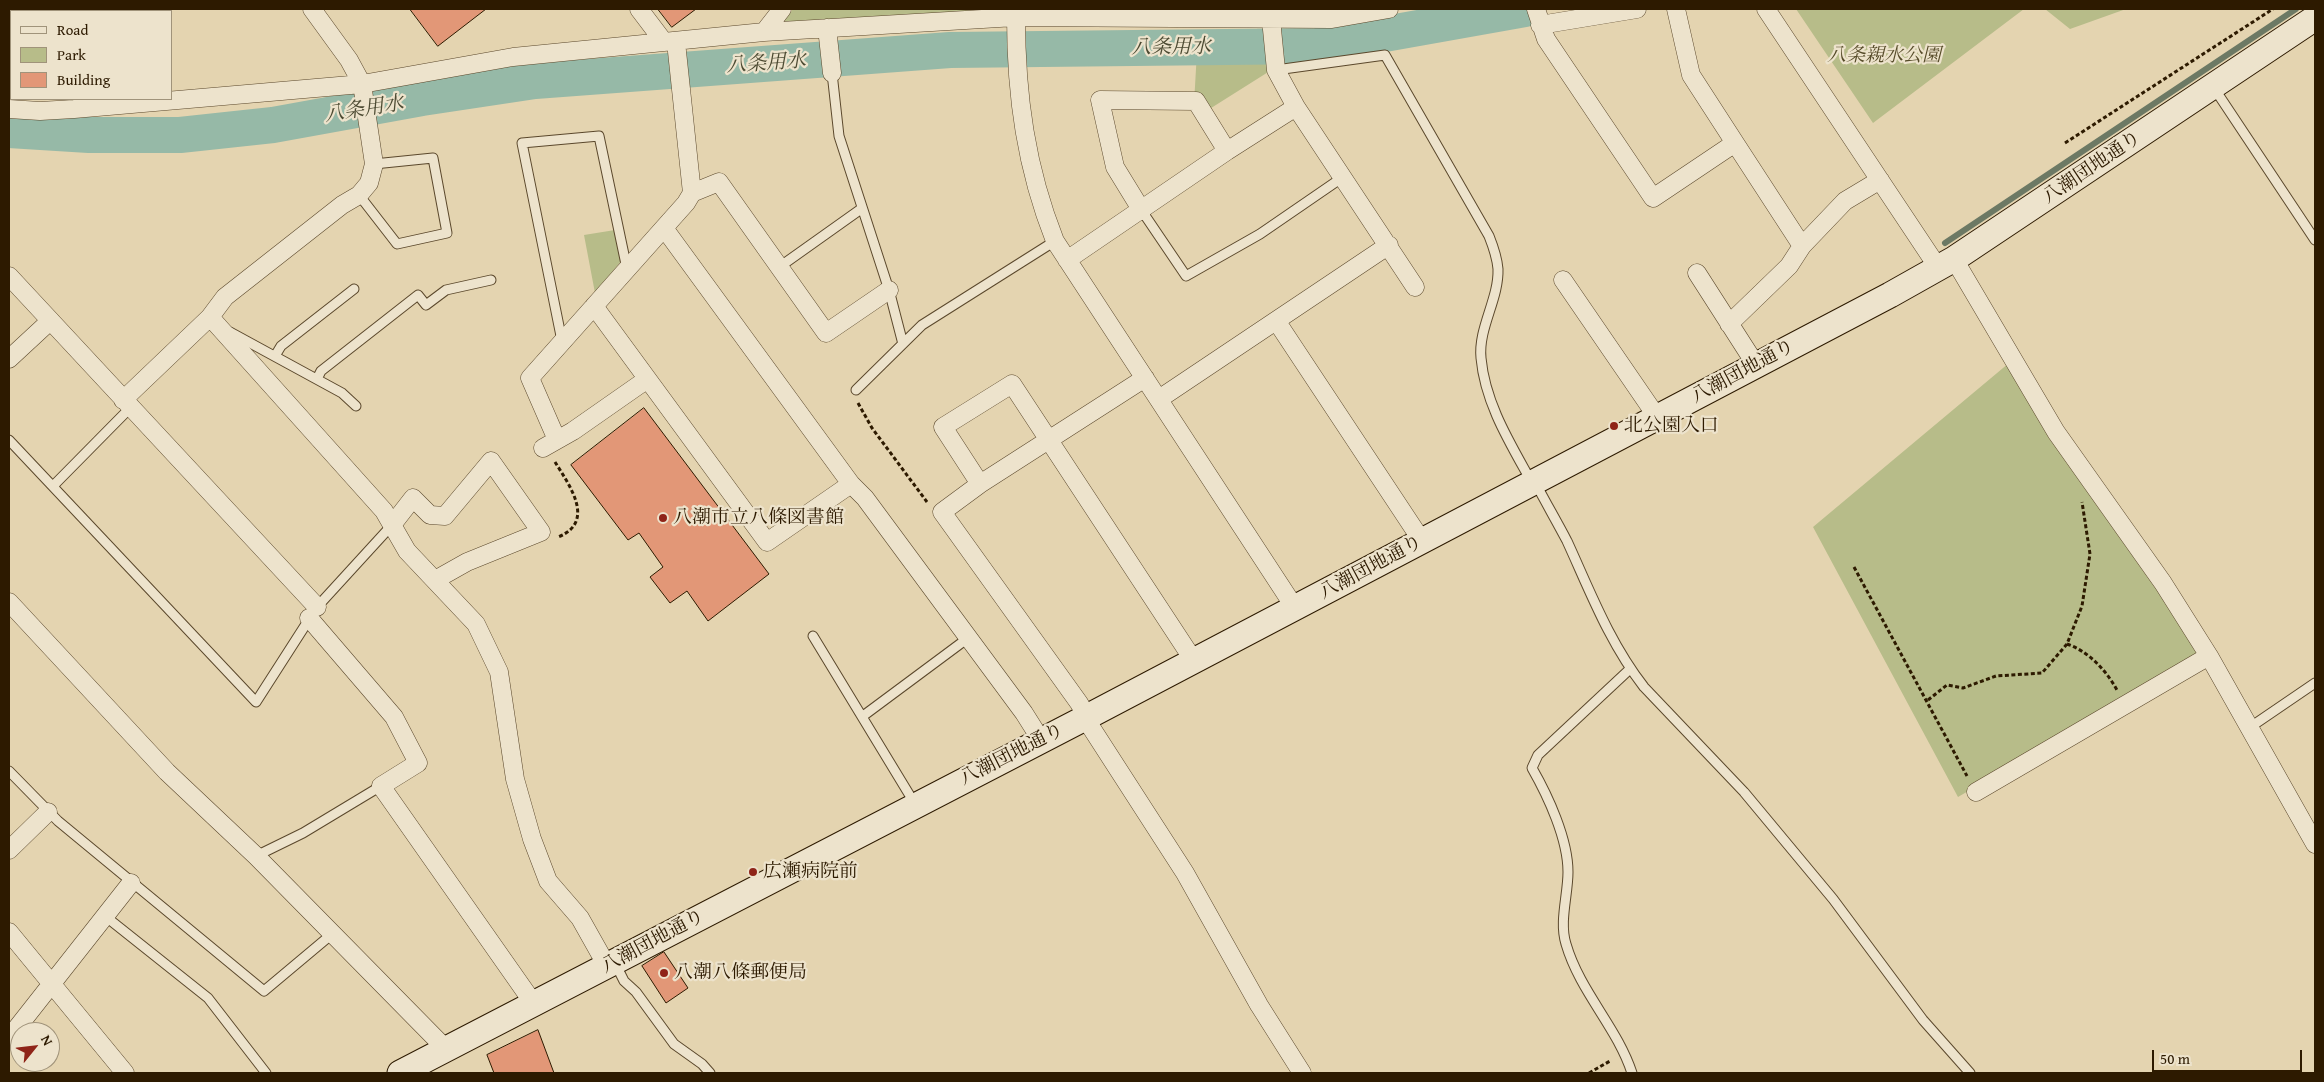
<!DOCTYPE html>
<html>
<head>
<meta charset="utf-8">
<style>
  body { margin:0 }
  #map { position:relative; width:2324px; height:1082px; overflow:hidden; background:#e4d4b0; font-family:"Gentium Book Plus",serif }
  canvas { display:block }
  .frame { position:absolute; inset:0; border:10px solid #2d1a00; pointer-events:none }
  .legend { position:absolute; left:10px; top:10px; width:162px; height:90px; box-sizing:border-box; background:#ede3cc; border:1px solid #a0937a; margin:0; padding:6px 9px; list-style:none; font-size:15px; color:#2d1a00 }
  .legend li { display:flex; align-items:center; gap:10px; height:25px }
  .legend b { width:25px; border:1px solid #a0937a }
  .north { position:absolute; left:10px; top:1022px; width:50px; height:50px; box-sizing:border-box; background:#ede3cc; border:1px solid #a0937a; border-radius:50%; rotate:61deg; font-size:14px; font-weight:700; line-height:20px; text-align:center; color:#2d1a00 }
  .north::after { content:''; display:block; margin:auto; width:18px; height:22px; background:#8f2418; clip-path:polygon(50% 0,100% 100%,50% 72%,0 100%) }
  .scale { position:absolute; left:2152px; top:1050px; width:150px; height:22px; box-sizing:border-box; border:2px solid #2d1a00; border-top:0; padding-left:6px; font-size:15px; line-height:18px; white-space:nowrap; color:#2d1a00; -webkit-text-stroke:4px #ede3cc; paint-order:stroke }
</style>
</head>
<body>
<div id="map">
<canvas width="2324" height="1082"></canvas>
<div class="frame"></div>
<ul class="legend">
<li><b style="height:6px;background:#ede3cc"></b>Road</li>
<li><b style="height:14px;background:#b7bc89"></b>Park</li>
<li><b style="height:14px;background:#e29777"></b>Building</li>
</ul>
<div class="north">N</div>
<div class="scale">50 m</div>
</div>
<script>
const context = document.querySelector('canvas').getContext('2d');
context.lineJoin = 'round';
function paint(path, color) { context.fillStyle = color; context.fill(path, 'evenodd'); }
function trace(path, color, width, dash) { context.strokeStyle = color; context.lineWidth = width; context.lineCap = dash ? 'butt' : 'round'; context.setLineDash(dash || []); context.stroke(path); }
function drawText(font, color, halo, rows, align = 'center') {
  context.font = font + ' "Gentium Book Plus","Noto Serif JP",serif'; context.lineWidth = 4.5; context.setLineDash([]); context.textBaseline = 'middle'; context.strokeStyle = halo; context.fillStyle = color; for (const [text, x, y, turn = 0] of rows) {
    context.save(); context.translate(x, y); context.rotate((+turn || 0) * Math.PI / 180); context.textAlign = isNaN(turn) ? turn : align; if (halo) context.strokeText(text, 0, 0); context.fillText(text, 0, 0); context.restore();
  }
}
paint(new Path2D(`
  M 793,9 L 1346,9 L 1329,12 L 780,26 Z
  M 1796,9 L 2024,9 L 1873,123 Z
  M 2045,9 L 2126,9 L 2070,29 Z
  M 1271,49 L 1273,69 L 1200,115 L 1194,104 L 1197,51 Z
  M 615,230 L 622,260 L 595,293 L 584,235 Z
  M 2009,363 L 2203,654 L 1958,797 L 1813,527 Z`), '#b7bc89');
trace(new Path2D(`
  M 1945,243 L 2296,9`), '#6c7964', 6);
trace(new Path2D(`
  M 9,130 L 89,135 L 180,135 L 273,125 L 422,98 L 535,81 L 950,50 L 1317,46 L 1525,9`), '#96b9a7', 36);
const building = new Path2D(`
  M 410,9 L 486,9 L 438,46 Z
  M 658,9 L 696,9 L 672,27 Z
  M 644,408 L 769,574 L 708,621 L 687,591 L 670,603 L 650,577 L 663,567 L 639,533 L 628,540 L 571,465 Z
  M 664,952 L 688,988 L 666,1003 L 642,966 Z
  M 538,1030 L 554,1073 L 494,1073 L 487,1055 Z`);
paint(building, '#e29777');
trace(building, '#2d1a00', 1);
const lane = new Path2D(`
  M 1276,70 L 1385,55 L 1489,236 C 1493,246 1497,257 1498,269 C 1499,299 1478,328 1481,358 C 1485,403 1510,443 1531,481
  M 832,73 L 839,136 L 889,290 L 903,344
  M 2214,88 L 2315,240
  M 359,195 L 397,244 L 447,233 L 433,158 L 374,164
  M 1142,211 L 1186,276 L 1260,234 L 1343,177
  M 778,268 L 861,209
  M 230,332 L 342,393 L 356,406
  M 562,341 L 522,143 L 599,136 L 627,269
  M 275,356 L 281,346 L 354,289
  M 317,379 L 321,371 L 418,295 L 426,305 L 446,290 L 491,280
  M 856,390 L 922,325 L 1055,241
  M 9,440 L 256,702 L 317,607 L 392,525
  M 1536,484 C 1546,503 1557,522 1567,541 C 1590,591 1609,642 1644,687 L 1744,792 L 1833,899 L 1923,1020 L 1970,1073
  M 53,486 L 130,408
  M 813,636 L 915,804
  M 1630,669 L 1538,755 L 1532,768 C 1548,796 1568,839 1568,872 C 1568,895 1559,922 1566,944 C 1580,992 1617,1027 1632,1073
  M 863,716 L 968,638
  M 2249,728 L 2315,683
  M 9,771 L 58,821 L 264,991 L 332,934
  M 256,856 L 303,833 L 381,786
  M 105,916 L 208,998 L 266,1073
  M 615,963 L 624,981 L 636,992 L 674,1044 L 702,1064 L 710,1073`);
const street = new Path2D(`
  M 639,9 L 664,42
  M 1536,9 L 1546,39 L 1653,198 L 1735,143 L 1802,246
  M 1676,9 L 1691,75 L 1735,143
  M 1766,9 L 1939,269
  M 1016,17 C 1016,96 1026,168 1055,241 L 1295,608
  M 1271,19 L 1276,70 L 1296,107 L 1415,287
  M 1540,25 L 1637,9
  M 827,28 L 832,73
  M 764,32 L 782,9
  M 9,109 L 40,111 L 74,109 L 362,84 L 513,57 L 764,32 L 1016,17 L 1332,19 L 1389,9
  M 692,193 L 719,182 L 826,333 L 889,290
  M 1142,211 L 1115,167 L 1100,100 L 1196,101 L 1227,151
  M 664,228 L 851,484 L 865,498 L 1024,713 L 1041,740
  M 1954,259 L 2056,432 L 2163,583 L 2209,656 L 2315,844
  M 1067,260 L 1227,151 L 1296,107
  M 1697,273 L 1756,365
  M 9,276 L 317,607
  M 1563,280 L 1657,417
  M 594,306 L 767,542 L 851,484
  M 210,317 L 384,511 L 407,551 L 476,624 L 499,672 L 515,779 L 532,839 L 548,881 L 580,918 L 607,966
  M 1277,322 L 1422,541
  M 1729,324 L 1789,266 L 1802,246 L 1845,201 L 1880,180
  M 9,359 L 50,321
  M 1159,399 L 1389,245
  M 123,400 L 210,317 L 225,297 L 342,205 L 359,195 L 369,183 L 374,164 L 362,84 L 349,60 L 312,9
  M 557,440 L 530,378 L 686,203 L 692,193 L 676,42
  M 543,448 L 573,431 L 646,380
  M 980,484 L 943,427 L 1012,384 L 1194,661
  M 392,525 L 413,498 L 430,515 L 445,516 L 491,461 L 541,532 L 467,562 L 435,580
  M 9,602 L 167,772 L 256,856 L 446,1049
  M 309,618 L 394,717 L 418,763 L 381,786 L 534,1004
  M 1087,717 L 1079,703 L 942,512 L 980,484 L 1145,378
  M 1085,718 L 1185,873 L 1259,1005 L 1302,1073
  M 1976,792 L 2209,656
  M 9,850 L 48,812
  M 9,932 L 125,1073
  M 9,1038 L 131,883`);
const secondary = new Path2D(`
  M 400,1073 L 1085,718 L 1890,295 L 1954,259 L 2315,18`);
trace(lane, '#5b482c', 11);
trace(street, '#5b482c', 19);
trace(secondary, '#2d1a00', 27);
trace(new Path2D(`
  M 2065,143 L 2273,9
  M 858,403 L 872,428 L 927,502
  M 555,462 C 570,486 596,522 558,537
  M 1854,567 L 1967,776
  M 2067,644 C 2088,651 2106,670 2117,690
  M 1928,700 L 1947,685 L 1963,688 L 1996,676 L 2042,673 L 2067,644 L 2082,606 L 2090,554 L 2082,502
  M 1589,1073 L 1610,1061`), '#2d1a00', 3, [4, 2.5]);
trace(lane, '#ede3cc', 9);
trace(street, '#ede3cc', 18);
trace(secondary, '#ede3cc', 25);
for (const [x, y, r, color] of [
  [1614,426,5,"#8f2418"],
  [663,518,5,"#8f2418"],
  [753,872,5,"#8f2418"],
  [664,973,5,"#8f2418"]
]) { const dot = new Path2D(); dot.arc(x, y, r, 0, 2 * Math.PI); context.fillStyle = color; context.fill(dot); trace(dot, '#ede3cc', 2); }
drawText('italic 19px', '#564b29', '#ede3cc', [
  ["八条親水公園",1884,56]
]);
drawText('19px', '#2d1a00', '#ede3cc', [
  ["八潮団地通り",2092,168,-34],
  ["八潮団地通り",1743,372,-28],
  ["八潮団地通り",1371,568,-28],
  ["八潮団地通り",1012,755,-27],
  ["八潮団地通り",653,942,-28]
]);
drawText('19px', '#2d1a00', '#ede3cc', [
  ["北公園入口",1624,426],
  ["八潮市立八條図書館",673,518],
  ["広瀬病院前",763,872],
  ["八潮八條郵便局",674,973]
], 'left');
drawText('italic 20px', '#4c4a32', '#ede3cc', [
  ["八条用水",1171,48,-1],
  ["八条用水",766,64,-4],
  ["八条用水",364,110,-9]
]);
</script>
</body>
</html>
